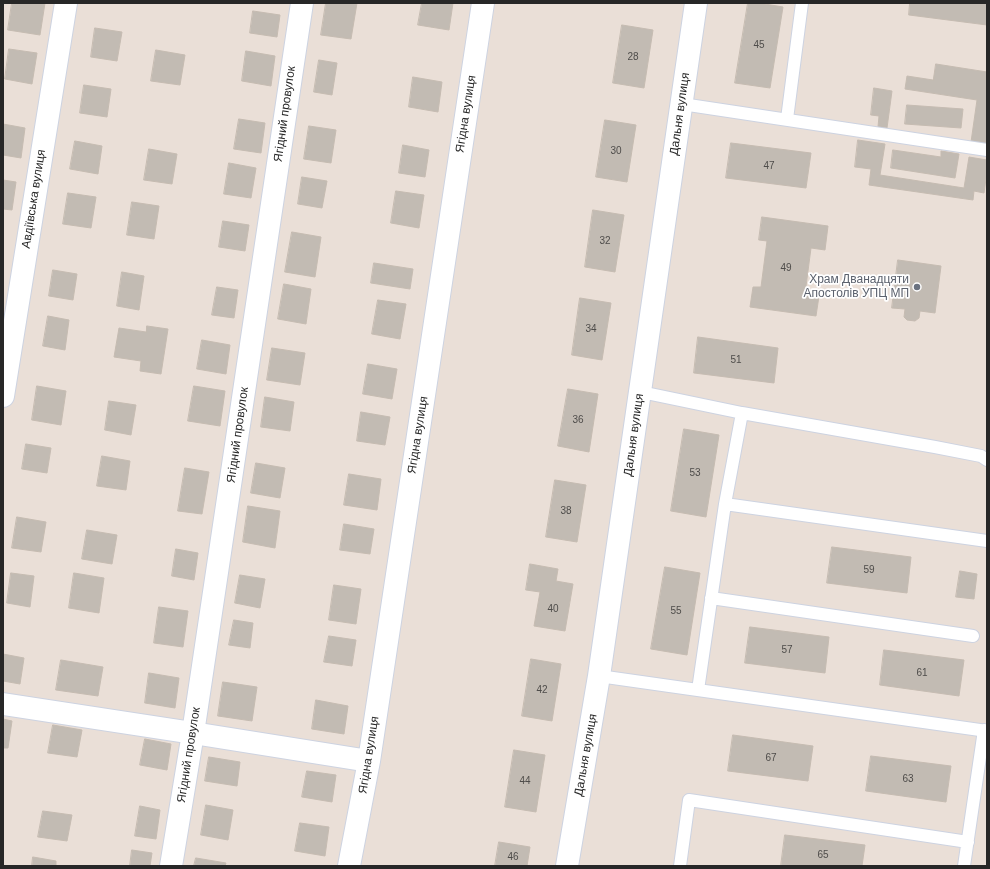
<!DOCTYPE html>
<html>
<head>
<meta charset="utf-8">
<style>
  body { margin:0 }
  #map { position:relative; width:990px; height:869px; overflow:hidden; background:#eadfd7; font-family:Arial,sans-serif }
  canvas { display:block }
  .frame { position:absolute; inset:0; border:4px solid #272727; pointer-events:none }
</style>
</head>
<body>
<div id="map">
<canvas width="990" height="869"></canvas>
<div class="frame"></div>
</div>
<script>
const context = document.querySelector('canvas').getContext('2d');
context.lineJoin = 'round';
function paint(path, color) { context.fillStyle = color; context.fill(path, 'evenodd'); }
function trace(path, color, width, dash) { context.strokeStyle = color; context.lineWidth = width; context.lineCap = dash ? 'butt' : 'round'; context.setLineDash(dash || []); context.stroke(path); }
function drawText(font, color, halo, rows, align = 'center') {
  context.font = font + ' Arial,sans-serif'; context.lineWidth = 3.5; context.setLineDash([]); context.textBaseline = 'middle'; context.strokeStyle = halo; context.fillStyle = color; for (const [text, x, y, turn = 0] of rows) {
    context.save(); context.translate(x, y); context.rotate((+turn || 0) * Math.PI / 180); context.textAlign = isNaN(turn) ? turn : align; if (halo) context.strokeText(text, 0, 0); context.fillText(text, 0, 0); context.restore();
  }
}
const building = new Path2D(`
  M 12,3 L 45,3 L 40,35 L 8,30 Z
  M 326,3 L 357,3 L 351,39 L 321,35 Z
  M 422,3 L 453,3 L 449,30 L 418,25 Z
  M 748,3 L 759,3 L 783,7 L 770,88 L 735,83 Z
  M 910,3 L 987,3 L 987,25 L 909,15 Z
  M 253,11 L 280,15 L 277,37 L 250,33 Z
  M 622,25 L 653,30 L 644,88 L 613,83 Z
  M 95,28 L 122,32 L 117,61 L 91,57 Z
  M 9,49 L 37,53 L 32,84 L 5,79 Z
  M 156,50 L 185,55 L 180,85 L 151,81 Z
  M 246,51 L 275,56 L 271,86 L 242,81 Z
  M 319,60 L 337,63 L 332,95 L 314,92 Z
  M 936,64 L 987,72 L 987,144 L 971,142 L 977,100 L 905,89 L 907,76 L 933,80 Z
  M 413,77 L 442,82 L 438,112 L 409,107 Z
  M 84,85 L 111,89 L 107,117 L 80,113 Z
  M 874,88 L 892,91 L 887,128 L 878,127 L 879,116 L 871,115 Z
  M 907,105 L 963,109 L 961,128 L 905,124 Z
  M 239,119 L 265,123 L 261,153 L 234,149 Z
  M 605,120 L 636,125 L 627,182 L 596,177 Z
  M 3,124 L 25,128 L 21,158 L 3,155 Z
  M 309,126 L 336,130 L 331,163 L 304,159 Z
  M 858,140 L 885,144 L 880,175 L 964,188 L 969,157 L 987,160 L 987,172 L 984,193 L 974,191 L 973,200 L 869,185 L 871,169 L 855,167 Z
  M 75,141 L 102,146 L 98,174 L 70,169 Z
  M 731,143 L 811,153 L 806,188 L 726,178 Z
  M 403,145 L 429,150 L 425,177 L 399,173 Z
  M 149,149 L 177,154 L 172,184 L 144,180 Z
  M 893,150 L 941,157 L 941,151 L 959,154 L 955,178 L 891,168 Z
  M 229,163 L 256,168 L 251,198 L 224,194 Z
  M 302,177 L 327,181 L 322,208 L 298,204 Z
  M 3,180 L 16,182 L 12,210 L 3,209 Z
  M 396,191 L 424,195 L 419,228 L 391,223 Z
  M 68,193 L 96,197 L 91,228 L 63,224 Z
  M 132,202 L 159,206 L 154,239 L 127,235 Z
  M 593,210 L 624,215 L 615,272 L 585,267 Z
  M 762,217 L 828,226 L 825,250 L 811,248 L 805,294 L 819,296 L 816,316 L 750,307 L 753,287 L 761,287 L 767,241 L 759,240 Z
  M 223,221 L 249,225 L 245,251 L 219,247 Z
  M 292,232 L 321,237 L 315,277 L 285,272 Z
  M 898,260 L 941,266 L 935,313 L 920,311 L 919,318 L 915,321 L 907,320 L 904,317 L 905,309 L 892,308 Z
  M 374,263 L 413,269 L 410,289 L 371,283 Z
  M 53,270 L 77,274 L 73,300 L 49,296 Z
  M 122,272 L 144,276 L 139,310 L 117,306 Z
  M 284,284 L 311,289 L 306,324 L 278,319 Z
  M 217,287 L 238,290 L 234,318 L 212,315 Z
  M 580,298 L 611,303 L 602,360 L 572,355 Z
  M 378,300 L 406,304 L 400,339 L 372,334 Z
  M 48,316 L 69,320 L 65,350 L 43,346 Z
  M 147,326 L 168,329 L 161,374 L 140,371 L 141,361 L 114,357 L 119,328 L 146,332 Z
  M 698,337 L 778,348 L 774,383 L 694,373 Z
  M 202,340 L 230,345 L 226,374 L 197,369 Z
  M 272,348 L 305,353 L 300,385 L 267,380 Z
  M 368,364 L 397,369 L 392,399 L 363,394 Z
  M 37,386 L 66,391 L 61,425 L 32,420 Z
  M 194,386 L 225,391 L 220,426 L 188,421 Z
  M 568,389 L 598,394 L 589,452 L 558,446 Z
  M 265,397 L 294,402 L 290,431 L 261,427 Z
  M 109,401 L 136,405 L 131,435 L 105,430 Z
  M 361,412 L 390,417 L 385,445 L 357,441 Z
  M 684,429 L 719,435 L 706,517 L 671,511 Z
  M 26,444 L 51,448 L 47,473 L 22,469 Z
  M 102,456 L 130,461 L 126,490 L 97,486 Z
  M 256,463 L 285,468 L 280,498 L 251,493 Z
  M 185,468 L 209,472 L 202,514 L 178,511 Z
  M 349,474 L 381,479 L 377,510 L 344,505 Z
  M 555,480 L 586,485 L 577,542 L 546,537 Z
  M 248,506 L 280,511 L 275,548 L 243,542 Z
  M 17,517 L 46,522 L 41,552 L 12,548 Z
  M 344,524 L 374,529 L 370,554 L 340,550 Z
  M 87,530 L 117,535 L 112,564 L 82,559 Z
  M 832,547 L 911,557 L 907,593 L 827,583 Z
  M 176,549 L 198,553 L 194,580 L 172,576 Z
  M 530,564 L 558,569 L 556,581 L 573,584 L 565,631 L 534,626 L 540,592 L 526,590 Z
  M 665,567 L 700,573 L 687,655 L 651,649 Z
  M 960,571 L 977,574 L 974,599 L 956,597 Z
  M 11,573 L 34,576 L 30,607 L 7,603 Z
  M 74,573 L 104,578 L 99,613 L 69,608 Z
  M 240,575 L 265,579 L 260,608 L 235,603 Z
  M 334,585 L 361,589 L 356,624 L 329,620 Z
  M 159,607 L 188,611 L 183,647 L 154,643 Z
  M 234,620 L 253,623 L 250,648 L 229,645 Z
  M 750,627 L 829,637 L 825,673 L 745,663 Z
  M 329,636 L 356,640 L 352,666 L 324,662 Z
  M 884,650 L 964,660 L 959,696 L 880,685 Z
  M 3,654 L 24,658 L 20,684 L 3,681 Z
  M 531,659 L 561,664 L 552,721 L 522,716 Z
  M 61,660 L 103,667 L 98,696 L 56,690 Z
  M 149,673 L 179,678 L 175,708 L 145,703 Z
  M 223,682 L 257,687 L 252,721 L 218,716 Z
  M 316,700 L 348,706 L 344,734 L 312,729 Z
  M 3,719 L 12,721 L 8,748 L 3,748 Z
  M 53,725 L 82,730 L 77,757 L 48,753 Z
  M 733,735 L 813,746 L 808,781 L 728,771 Z
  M 145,739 L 171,744 L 167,770 L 140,765 Z
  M 514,750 L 545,755 L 536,812 L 505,807 Z
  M 871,756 L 951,766 L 946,802 L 866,791 Z
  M 209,757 L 240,762 L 237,786 L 205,781 Z
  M 307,771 L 336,775 L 332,802 L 302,797 Z
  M 206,805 L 233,810 L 228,840 L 201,835 Z
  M 140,806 L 160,810 L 156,839 L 135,836 Z
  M 43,811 L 72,815 L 67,841 L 38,837 Z
  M 300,823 L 329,827 L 325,856 L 295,851 Z
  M 785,835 L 865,845 L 862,866 L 781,866 Z
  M 499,842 L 530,847 L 527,866 L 495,866 Z
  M 132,850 L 152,853 L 150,866 L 130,866 Z
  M 33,857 L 56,861 L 56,866 L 32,866 Z
  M 196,858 L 226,863 L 225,866 L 194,866 Z`);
paint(building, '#c2bbb3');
trace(building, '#c5bbb1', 1);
const service = new Path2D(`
  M 682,104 L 987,150
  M 787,119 L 802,3
  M 641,392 L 742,413 L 935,447 L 981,456 L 987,460
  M 742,413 L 725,504 L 987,541
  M 711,598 L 973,636
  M 599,676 L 987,731
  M 698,690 L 725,504
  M 680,866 L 689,800 L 968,842
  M 964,866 L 984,730`);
const minor = new Path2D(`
  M 3,396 L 66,3
  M 3,704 L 193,733 L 369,761
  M 171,866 L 193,733 L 302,3
  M 349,866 L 369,761 L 483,3
  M 567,866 L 599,676 L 696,3`);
trace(service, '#cdd3e1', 14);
trace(minor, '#cdd3e1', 24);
trace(service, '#fff', 12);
trace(minor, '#fff', 22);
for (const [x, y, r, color] of [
  [917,287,4,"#6b7280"]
]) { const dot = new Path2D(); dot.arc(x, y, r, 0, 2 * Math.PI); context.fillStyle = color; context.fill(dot); trace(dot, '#fff', 1.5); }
drawText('10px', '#4e4c4a', null, [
  ["45",759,45],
  ["28",633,57],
  ["30",616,151],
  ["47",769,166],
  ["32",605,241],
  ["49",786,268],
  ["34",591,329],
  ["51",736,360],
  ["36",578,420],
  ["53",695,473],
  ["38",566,511],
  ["59",869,570],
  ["40",553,609],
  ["55",676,611],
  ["57",787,650],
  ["61",922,673],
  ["42",542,690],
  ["67",771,758],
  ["63",908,779],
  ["44",525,781],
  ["65",823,855],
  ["46",513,857]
]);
drawText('12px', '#272727', '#fff', [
  ["Ягідний провулок",285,114,-82],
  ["Ягідна вулиця",466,114,-81],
  ["Дальня вулиця",680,114,-82],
  ["Авдіївська вулиця",34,199,-81],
  ["Ягідний провулок",238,435,-82],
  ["Ягідна вулиця",418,435,-81],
  ["Дальня вулиця",634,435,-82],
  ["Ягідний провулок",189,755,-81],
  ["Ягідна вулиця",369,755,-81],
  ["Дальня вулиця",586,755,-80]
]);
drawText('12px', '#5b616d', '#fff', [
  ["Храм Дванадцяти",909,280],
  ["Апостолів УПЦ МП",909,294]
], 'right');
</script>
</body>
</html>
